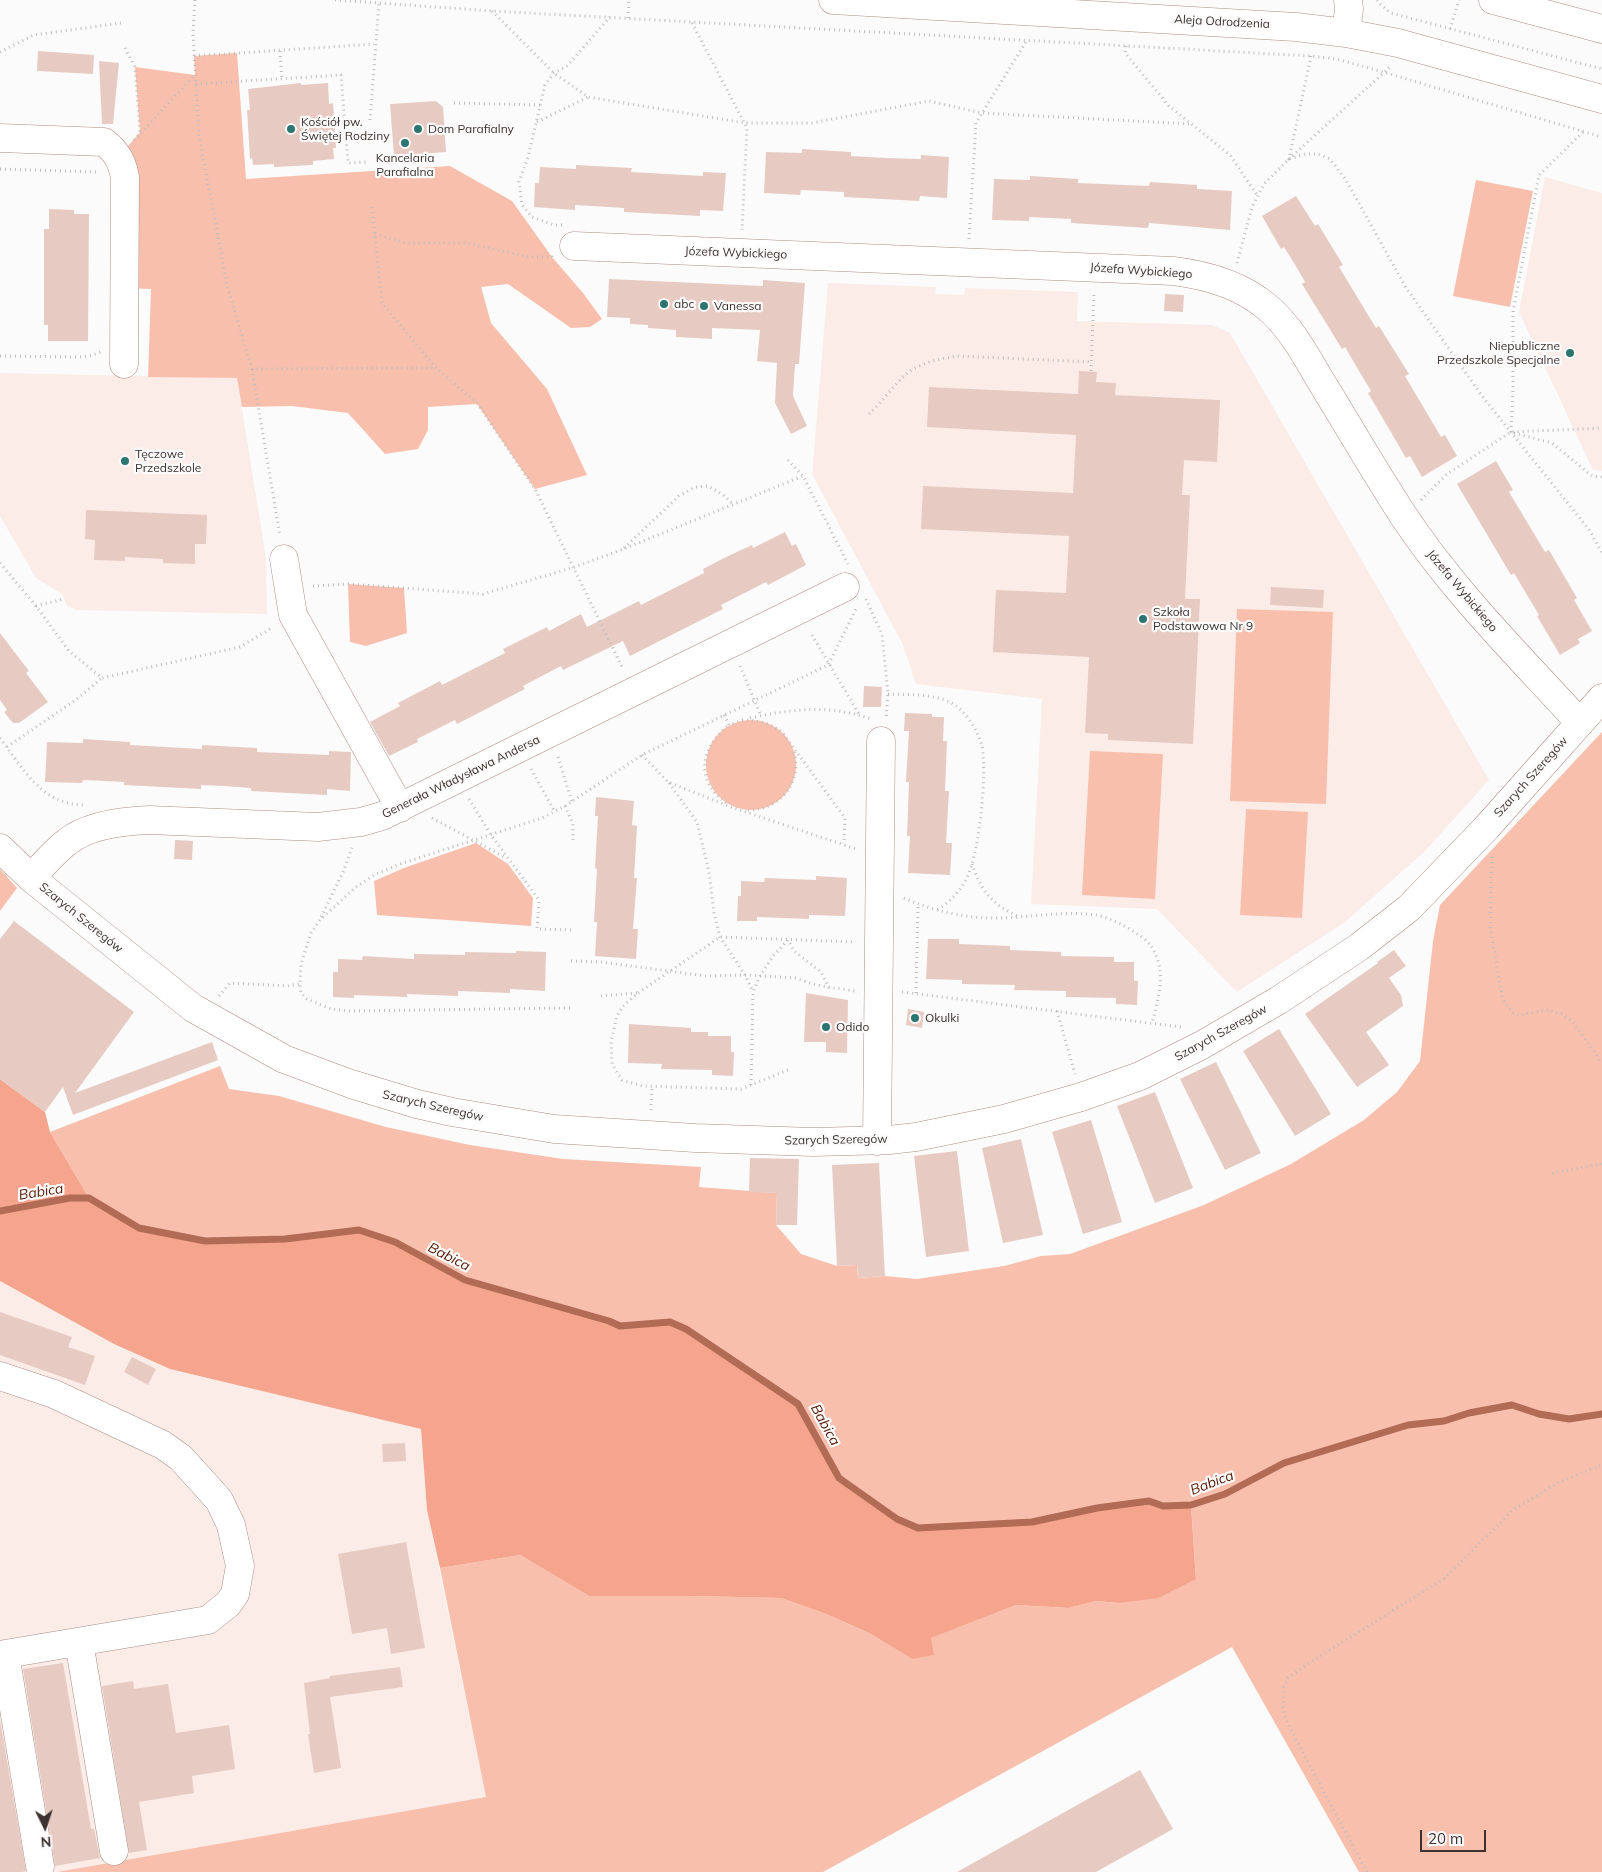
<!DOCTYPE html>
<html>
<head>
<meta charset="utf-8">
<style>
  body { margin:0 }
  #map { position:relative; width:1602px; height:1872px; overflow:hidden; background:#fbfbfb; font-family:Mulish,sans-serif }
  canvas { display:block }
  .north { position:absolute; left:20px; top:1802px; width:50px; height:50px; -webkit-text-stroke:4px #fbfbfb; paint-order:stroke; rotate:176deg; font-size:14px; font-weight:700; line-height:20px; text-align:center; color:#3c322f }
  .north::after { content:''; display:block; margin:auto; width:18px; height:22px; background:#3c322f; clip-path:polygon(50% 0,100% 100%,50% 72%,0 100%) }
  .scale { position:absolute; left:1420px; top:1830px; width:66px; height:22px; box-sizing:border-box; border:2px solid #3c322f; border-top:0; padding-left:6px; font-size:15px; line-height:18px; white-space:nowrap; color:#3c322f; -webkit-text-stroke:4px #fbfbfb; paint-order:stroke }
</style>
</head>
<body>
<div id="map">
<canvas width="1602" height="1872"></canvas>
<div class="north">N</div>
<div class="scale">20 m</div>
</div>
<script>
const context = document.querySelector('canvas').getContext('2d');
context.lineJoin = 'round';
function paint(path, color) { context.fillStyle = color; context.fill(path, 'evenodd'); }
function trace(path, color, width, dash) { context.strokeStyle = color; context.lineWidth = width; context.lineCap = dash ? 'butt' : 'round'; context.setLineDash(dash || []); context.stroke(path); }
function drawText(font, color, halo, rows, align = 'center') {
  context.font = font + ' Mulish,sans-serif'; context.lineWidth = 4.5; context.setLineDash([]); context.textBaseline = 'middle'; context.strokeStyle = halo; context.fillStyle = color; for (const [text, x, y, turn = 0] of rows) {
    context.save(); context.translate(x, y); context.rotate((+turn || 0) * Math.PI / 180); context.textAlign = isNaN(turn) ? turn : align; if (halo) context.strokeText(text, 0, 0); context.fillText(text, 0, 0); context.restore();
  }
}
paint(new Path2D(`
  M 1545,177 L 1602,193 L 1602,471 L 1593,470 L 1519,312 Z
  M 828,283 L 936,287 L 935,294 L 964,295 L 965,288 L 1078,292 L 1077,321 L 1212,325 L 1230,333 L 1489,780 L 1424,852 L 1345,922 L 1237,992 L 1157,909 L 1031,904 L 1042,699 L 916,684 L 903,645 L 812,474 Z
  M 0,373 L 237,378 L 266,558 L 267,614 L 77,610 L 67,606 L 62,594 L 36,578 L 0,516 Z
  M 0,1281 L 114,1344 L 170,1369 L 421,1429 L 427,1510 L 486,1797 L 57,1872 L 0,1872 Z`), '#fbece8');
paint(new Path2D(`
  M 237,53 L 246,179 L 450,166 L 512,201 L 552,257 L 583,293 L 602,319 L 590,327 L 571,328 L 508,284 L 481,287 L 491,323 L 547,389 L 587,475 L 535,489 L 477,404 L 428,407 L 428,430 L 418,449 L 385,454 L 348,413 L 292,406 L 242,407 L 237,378 L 148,377 L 151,289 L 125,288 L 119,157 L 140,132 L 135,67 L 195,75 L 194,56 Z
  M 1476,180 L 1533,191 L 1510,307 L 1453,296 Z
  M 348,584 L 404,588 L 407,633 L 366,646 L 350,642 Z
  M 1237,609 L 1333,612 L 1326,804 L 1230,801 Z
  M706 765a45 45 0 1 1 90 0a45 45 0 1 1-90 0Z
  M 1602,732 L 1602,1872 L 1359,1872 L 1232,1647 L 823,1872 L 57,1872 L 486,1797 L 440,1568 L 520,1555 L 589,1596 L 692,1596 L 781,1598 L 826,1614 L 869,1633 L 912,1659 L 930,1638 L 1016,1605 L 1069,1608 L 1096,1601 L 1119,1603 L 1196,1578 L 1191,1505 L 1163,1506 L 1149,1501 L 1097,1508 L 1032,1522 L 918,1528 L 897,1519 L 839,1478 L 798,1404 L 670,1322 L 620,1326 L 609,1321 L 465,1280 L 395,1242 L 359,1230 L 285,1239 L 205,1241 L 139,1228 L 89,1198 L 50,1132 L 220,1066 L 229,1089 L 279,1096 L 386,1127 L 470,1145 L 563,1159 L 701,1167 L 699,1187 L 777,1193 L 776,1225 L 801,1254 L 837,1266 L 857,1265 L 858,1278 L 885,1276 L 917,1279 L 1004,1266 L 1041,1256 L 1070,1254 L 1204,1205 L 1291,1164 L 1364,1120 L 1397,1092 L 1420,1061 L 1433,941 L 1440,905 Z
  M 1090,751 L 1163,754 L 1155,899 L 1082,895 Z
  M 1246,809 L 1308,812 L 1302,918 L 1240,915 Z
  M 476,843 L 508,864 L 533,898 L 531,926 L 377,915 L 374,881 L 404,868 Z
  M 0,869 L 17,888 L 0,911 Z`), '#f9bfad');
paint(new Path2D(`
  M 0,1079 L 45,1112 L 50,1132 L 89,1198 L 139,1228 L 205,1241 L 285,1239 L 359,1230 L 395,1242 L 465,1280 L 609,1321 L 620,1326 L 670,1322 L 686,1329 L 798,1404 L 839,1478 L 897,1519 L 918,1528 L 1032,1522 L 1097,1508 L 1149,1501 L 1163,1506 L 1191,1505 L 1196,1579 L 1158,1598 L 1119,1603 L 1096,1601 L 1069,1608 L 1016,1605 L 931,1638 L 934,1655 L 912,1659 L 869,1633 L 826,1614 L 781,1598 L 692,1596 L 589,1596 L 520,1555 L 440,1568 L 427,1510 L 421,1429 L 170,1369 L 114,1344 L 0,1281 Z`), '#f5a58d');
trace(new Path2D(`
  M 0,1211 L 70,1198 L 89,1198 L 139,1228 L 205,1241 L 285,1239 L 359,1230 L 395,1242 L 465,1280 L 609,1321 L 620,1326 L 670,1322 L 686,1329 L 798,1404 L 839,1478 L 897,1519 L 918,1528 L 1032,1522 L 1097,1508 L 1149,1501 L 1163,1506 L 1191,1505 L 1225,1494 L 1284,1463 L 1408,1425 L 1444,1421 L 1469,1413 L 1512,1405 L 1539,1414 L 1569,1419 L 1602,1414`), '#b26b55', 7);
paint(new Path2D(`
  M 38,51 L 94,55 L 93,74 L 37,71 Z
  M 99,61 L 119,63 L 113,124 L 102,124 Z
  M 301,83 L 301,85 L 328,83 L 329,104 L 333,103 L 336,148 L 333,148 L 334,159 L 313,161 L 313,165 L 274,167 L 274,164 L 253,165 L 252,158 L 250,159 L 247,110 L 250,110 L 248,89 Z
  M 436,101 L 443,107 L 446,152 L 394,156 L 390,104 Z
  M 802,149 L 851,152 L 851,156 L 886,158 L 921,159 L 921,155 L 949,157 L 947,198 L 920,196 L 919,201 L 844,197 L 844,192 L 801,190 L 800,195 L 764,193 L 766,152 L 802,153 Z
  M 576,165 L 632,168 L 631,172 L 703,176 L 703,172 L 726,173 L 723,211 L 700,210 L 700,216 L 624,212 L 624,208 L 575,205 L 575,210 L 534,207 L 535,183 L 539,183 L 540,167 L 576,169 Z
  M 1030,176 L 1078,179 L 1078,183 L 1149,186 L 1150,182 L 1197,185 L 1197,189 L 1232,191 L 1230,230 L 1149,223 L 1148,228 L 1071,223 L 1071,219 L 1029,217 L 1029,221 L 992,220 L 994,179 L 1030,180 Z
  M 1296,196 L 1315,226 L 1318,224 L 1343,265 L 1339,267 L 1376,328 L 1379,326 L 1409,374 L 1405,376 L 1441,437 L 1445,435 L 1457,456 L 1422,477 L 1410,456 L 1406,458 L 1368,393 L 1371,391 L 1359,371 L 1345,347 L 1342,349 L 1302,284 L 1305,282 L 1294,263 L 1284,247 L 1281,249 L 1262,216 Z
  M 49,209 L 74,210 L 74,214 L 89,214 L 88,341 L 48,341 L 48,325 L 44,325 L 44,229 L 49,229 Z
  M 609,279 L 763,286 L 763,280 L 805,283 L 799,364 L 795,364 L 793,396 L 807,426 L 791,434 L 775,403 L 777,363 L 757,361 L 760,330 L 712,328 L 712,339 L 676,337 L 676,330 L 648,328 L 648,325 L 630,324 L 630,318 L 607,317 Z
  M 1165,294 L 1184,295 L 1183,312 L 1164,311 Z
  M 1079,371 L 1097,372 L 1096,382 L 1116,383 L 1115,395 L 1220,400 L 1217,462 L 1184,460 L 1182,495 L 1190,495 L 1185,599 L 1200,599 L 1193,744 L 1108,740 L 1108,734 L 1085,733 L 1089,657 L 993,652 L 996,590 L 1066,593 L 1069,536 L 921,529 L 923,486 L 1073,493 L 1076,435 L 927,427 L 929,387 L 1078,394 Z
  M 1496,461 L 1513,490 L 1509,492 L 1545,552 L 1549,550 L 1577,598 L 1574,600 L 1592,631 L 1578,639 L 1580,643 L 1560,655 L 1537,616 L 1539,615 L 1514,573 L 1511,575 L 1457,484 Z
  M 86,510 L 207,515 L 206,544 L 195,544 L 195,564 L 163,563 L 163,559 L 125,557 L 125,561 L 94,560 L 95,540 L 85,539 Z
  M 785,532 L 792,546 L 796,544 L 806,565 L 768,585 L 766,582 L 721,605 L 723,609 L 630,656 L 623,641 L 563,670 L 561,666 L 523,686 L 525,689 L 457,724 L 455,720 L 417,739 L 418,742 L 389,756 L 370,722 L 400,706 L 398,703 L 440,681 L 442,685 L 505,653 L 503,649 L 547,627 L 549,631 L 581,614 L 587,627 L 639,601 L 641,605 L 704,573 L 703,569 L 724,558 L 752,545 L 753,548 Z
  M 1271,587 L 1324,590 L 1323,608 L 1270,605 Z
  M 0,633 L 29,671 L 26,673 L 48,702 L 19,723 L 13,723 L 4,712 L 7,710 L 0,700 Z
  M 864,686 L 882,687 L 881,707 L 863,707 Z
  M 905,713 L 932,714 L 932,717 L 944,717 L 943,741 L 947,741 L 945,791 L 949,791 L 946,843 L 952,843 L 950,875 L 908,873 L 910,836 L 907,836 L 909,782 L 906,782 L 909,731 L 904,731 Z
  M 83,739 L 130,742 L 130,745 L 202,749 L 202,745 L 257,748 L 257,752 L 329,755 L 329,751 L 351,752 L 350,791 L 327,789 L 327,795 L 251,791 L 251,788 L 224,786 L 201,785 L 201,789 L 124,785 L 124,782 L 105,781 L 83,780 L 82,783 L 45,782 L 47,742 L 83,743 Z
  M 596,797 L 634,801 L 632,825 L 637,826 L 634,878 L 637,878 L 633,929 L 638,929 L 636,959 L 595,956 L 597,922 L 594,922 L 597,869 L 595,868 L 598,816 L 595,816 Z
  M 175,840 L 193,841 L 192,860 L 174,859 Z
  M 816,876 L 847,878 L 845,916 L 809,915 L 809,919 L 757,917 L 757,921 L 737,921 L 738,896 L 741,896 L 741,881 L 764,882 L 765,878 L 816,880 Z
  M 14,921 L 134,1012 L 75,1093 L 212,1042 L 218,1060 L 73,1115 L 63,1087 L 45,1112 L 0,1079 L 0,939 Z
  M 928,939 L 959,939 L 959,944 L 1010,946 L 1010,950 L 1061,952 L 1061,956 L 1114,957 L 1114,962 L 1134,962 L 1134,981 L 1138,981 L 1137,1005 L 1116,1004 L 1116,998 L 1066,997 L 1066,991 L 1014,990 L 1015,985 L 962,984 L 962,980 L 926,979 Z
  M 1394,950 L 1406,966 L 1389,978 L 1401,995 L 1403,1006 L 1366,1032 L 1389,1065 L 1357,1087 L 1305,1014 L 1378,963 L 1377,962 Z
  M 516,951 L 546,952 L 545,991 L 510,989 L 510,993 L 458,991 L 458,996 L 407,994 L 407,997 L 354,995 L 354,998 L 333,997 L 333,972 L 338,972 L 338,959 L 362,960 L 363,956 L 414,959 L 414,954 L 465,955 L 465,952 L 516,953 Z
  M 806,993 L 848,1000 L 847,1053 L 826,1052 L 826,1042 L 804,1042 Z
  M 908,1009 L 924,1012 L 922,1028 L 906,1025 Z
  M 629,1024 L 691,1028 L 691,1032 L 708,1032 L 708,1036 L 731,1036 L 731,1052 L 734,1052 L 733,1076 L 712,1075 L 712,1070 L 661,1069 L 662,1064 L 628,1063 Z
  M 1279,1029 L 1331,1114 L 1295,1136 L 1243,1051 Z
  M 1216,1062 L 1261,1153 L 1225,1170 L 1180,1079 Z
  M 1155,1092 L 1193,1188 L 1155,1203 L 1117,1106 Z
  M 1091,1120 L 1122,1222 L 1083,1234 L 1052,1132 Z
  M 1021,1139 L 1043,1235 L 1003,1243 L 982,1148 Z
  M 957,1151 L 969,1251 L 926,1257 L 914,1156 Z
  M 750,1158 L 799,1159 L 797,1225 L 776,1225 L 777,1193 L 749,1192 Z
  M 879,1163 L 885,1276 L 858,1278 L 857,1265 L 837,1266 L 832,1165 Z
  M 0,1312 L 72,1337 L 68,1347 L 95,1356 L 85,1385 L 0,1355 Z
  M 132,1357 L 156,1369 L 148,1385 L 124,1372 Z
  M 405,1443 L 406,1461 L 383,1462 L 382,1444 Z
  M 406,1542 L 425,1648 L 391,1654 L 387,1628 L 352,1634 L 338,1554 Z
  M 63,1663 L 91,1829 L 94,1829 L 100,1858 L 55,1866 L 23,1669 Z
  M 400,1667 L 403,1687 L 330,1697 L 341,1768 L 314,1773 L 308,1734 L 310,1734 L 304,1683 L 330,1678 L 330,1676 Z
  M 133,1681 L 134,1689 L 168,1684 L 176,1733 L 229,1725 L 235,1769 L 192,1776 L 194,1793 L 139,1802 L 147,1850 L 129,1853 L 102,1686 Z
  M 0,1720 L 26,1871 L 22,1872 L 0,1872 Z
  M 1140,1770 L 1173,1829 L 1096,1872 L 957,1872 Z`), '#e7cbc3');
const minor = new Path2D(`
  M 833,0 L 1296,27 L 1346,33 L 1398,43 L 1602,99
  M 1493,0 L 1602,29
  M 1346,33 L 1349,9 L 1348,0
  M 0,138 L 104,142 C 117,152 122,162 125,177 L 124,364
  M 574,246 L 1173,271 C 1206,275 1241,285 1267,307 C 1291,327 1306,356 1322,383 C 1349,427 1375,472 1403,515 C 1453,591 1519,656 1580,723
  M 284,559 L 293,615 L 400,808
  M 0,848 L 31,878 L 193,1008 L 284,1059 L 351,1084 L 417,1104 L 452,1112 L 554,1129 L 695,1138 L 813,1142 L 889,1140 L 916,1137 L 1004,1119 L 1081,1097 L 1140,1076 L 1202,1045 L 1279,1000 L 1359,947 L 1409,908 L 1487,827 L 1602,698
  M 31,878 C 42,866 54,852 67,842 C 88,825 122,821 149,820 L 318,827 L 361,822 L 382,816 L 845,587
  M 877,1141 L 881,741
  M 0,1376 L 54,1394 L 163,1445 L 181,1458 L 219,1500 L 231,1525 L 240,1566 L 235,1594 L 228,1604 L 208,1620 L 0,1655
  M 79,1642 L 114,1851
  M 5,1654 L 40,1866`);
trace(minor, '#a98f87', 29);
trace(new Path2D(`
  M 195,0 L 193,34 L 199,135 L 227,285 L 252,369 L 436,368
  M 335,0 L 492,11 L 1311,56 L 1337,59 L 1383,72 L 1602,137
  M 1377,0 L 1381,5 L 1391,13 L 1602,69
  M 492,11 L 554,73 L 588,97 L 745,123 L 812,123 L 929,101 L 982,113 L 1191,124
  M 628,18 L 629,0
  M 692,23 L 747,128 L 742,230
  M 1450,29 L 1459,0
  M 1126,46 L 1125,53 L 1169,106 L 1230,155 L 1257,195
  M 125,48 L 135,67 L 140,132
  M 280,51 L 282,79
  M 0,52 L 34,35 L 121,23
  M 194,56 L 374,44
  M 1311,56 L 1289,159 L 1390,67
  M 196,84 L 341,75 L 348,163 L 369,162
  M 454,103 L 540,105
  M 370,120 L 379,3
  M 537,122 L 588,97
  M 134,140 L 195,75
  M 0,169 L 97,172
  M 372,207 L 382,303 L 436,368 L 477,403 L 535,489 L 623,669
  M 562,225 L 554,225 L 532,217 L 522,205 L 519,182 L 528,157 L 545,85 L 554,73 L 567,66 L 610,17
  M 375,234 L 405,243 L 465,243 L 529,257 L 552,257 L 552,255
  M 969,239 L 976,123 L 1027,40
  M 1237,263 L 1252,207 L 1264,184 L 1289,159 L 1305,154 L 1318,154 L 1330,159 L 1346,180 L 1405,286 L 1482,396 L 1590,531 L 1602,553
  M 0,356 L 79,357 L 89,356 L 101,352
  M 252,369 L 280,536
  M 1091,371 L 1094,292
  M 869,414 C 882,402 893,386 906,374 C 921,362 940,359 957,356 L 1092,362
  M 1511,432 L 1513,390 L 1513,311 L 1539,175 L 1583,132
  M 1514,433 L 1552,443 L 1592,476 L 1602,477
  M 788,460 L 803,476 L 848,564
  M 1421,500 L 1447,474 L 1511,432 L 1602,428
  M 624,548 L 679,496 L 695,487 L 708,486 L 722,494 L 734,505
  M 0,563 L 36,606 L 69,651 L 102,678 L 240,647 L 273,627
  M 313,586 L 348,584 L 483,594 L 572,568 L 621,550 L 803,476
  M 866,599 L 882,634 L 888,694 L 886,719
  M 36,606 L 64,599
  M 812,635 L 859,714
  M 740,666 L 761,716
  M 888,694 C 910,695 935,693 955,705 C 966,712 979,733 982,746 C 987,776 980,841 970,870 C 965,886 951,902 937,910
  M 724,715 L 729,725 L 744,720
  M 750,718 C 793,709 829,704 871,719
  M 742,720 C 759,720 769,723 782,732 L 845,818 L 844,844
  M 0,738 C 23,768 41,804 83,805
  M 7,747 L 77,699 L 102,678
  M 642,755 L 668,782 L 731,807 L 856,849
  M 558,757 L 572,802
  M 531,769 L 555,812
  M 669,783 L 697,822 L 709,872 L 714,913 L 720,937 L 745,975 L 753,992
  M 469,799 L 491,835 L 539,900 L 537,929 L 571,930
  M 726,803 C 694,780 701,747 729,725
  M 565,806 L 573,824 L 573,840
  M 748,810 C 781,810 804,781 793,749
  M 432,818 L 506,858
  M 1492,857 L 1490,926 L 1502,996 L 1507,1006 L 1514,1014 L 1520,1015 L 1548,1010 L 1562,1014 L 1573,1022 L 1602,1063
  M 972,864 C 981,891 991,903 1017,916
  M 904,898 C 931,910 960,917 989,918 C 1024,919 1061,910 1096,915 C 1110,917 1143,934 1151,946 C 1156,953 1159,963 1160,971 C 1162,989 1156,1007 1152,1024
  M 321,917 L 344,870 L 352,847
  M 571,961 L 601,962 L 706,976 L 745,975 L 795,978 L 816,985 L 855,991
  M 902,992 L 1181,1027
  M 916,993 L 918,904
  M 219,996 L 230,983 L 287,986 L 300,984
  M 601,996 L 637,993
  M 570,1008 L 350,1011 L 331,1009 L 307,999 L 301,993 L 300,984 L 301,964 L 311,933 L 320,920 L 356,887 L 376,874 L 403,863 L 542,818 L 565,806 L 642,755 L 828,665 L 856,609
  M 1057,1011 L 1075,1074
  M 788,1070 L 741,1089 L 642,1086 L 622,1080 L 612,1064 L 611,1041 L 617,1016 L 623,1006 L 638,993 L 720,937 L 856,942
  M 751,1085 L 753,992 L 760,976 L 773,956 L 788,940 L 794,951 L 821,972 L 829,988
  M 651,1110 L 652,1086
  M 1552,1173 L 1602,1164
  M 1367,1872 L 1296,1740 L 1285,1717 L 1283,1706 L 1284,1687 L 1288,1678 L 1309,1663 L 1445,1578 L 1513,1510 L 1559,1482 L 1602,1465`), '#bfbcbb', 3, [1, 4]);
trace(minor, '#fff', 28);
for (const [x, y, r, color] of [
  [291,129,5,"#2d7570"],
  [418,129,5,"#2d7570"],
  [405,143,5,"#2d7570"],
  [664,304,5,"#2d7570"],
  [704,306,5,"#2d7570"],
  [1570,353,5,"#2d7570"],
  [125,461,5,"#2d7570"],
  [1143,619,5,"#2d7570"],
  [915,1018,5,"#2d7570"],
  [826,1027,5,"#2d7570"]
]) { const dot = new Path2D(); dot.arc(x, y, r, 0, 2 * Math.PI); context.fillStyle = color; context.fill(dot); trace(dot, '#fbfbfb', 2); }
drawText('12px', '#3c322f', '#fbfbfb', [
  ["Aleja Odrodzenia",1222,22,3],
  ["Józefa Wybickiego",736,253,2],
  ["Józefa Wybickiego",1141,271,4],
  ["Józefa Wybickiego",1462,591,50],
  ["Generała Władysława Andersa",461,777,-26],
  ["Szarych Szeregów",1531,777,-48],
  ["Szarych Szeregów",81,918,39],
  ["Szarych Szeregów",1221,1033,-29],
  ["Szarych Szeregów",433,1106,13],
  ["Szarych Szeregów",836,1140,-1]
]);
drawText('12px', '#3c322f', '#fbfbfb', [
  ["Kościół pw.",301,122],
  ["Świętej Rodziny",301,136],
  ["Dom Parafialny",428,129],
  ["Kancelaria",405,158,"center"],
  ["Parafialna",405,172,"center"],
  ["abc",674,304],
  ["Vanessa",714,306],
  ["Niepubliczne",1560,346,"right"],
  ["Przedszkole Specjalne",1560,360,"right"],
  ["Tęczowe",135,454],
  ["Przedszkole",135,468],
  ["Szkoła",1153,612],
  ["Podstawowa Nr 9",1153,626],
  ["Okulki",925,1018],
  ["Odido",836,1027]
], 'left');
drawText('italic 14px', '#551905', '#fbfbfb', [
  ["Babica",41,1192,-9],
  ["Babica",449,1257,27],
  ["Babica",825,1425,61],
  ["Babica",1212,1483,-21]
]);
</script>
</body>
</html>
